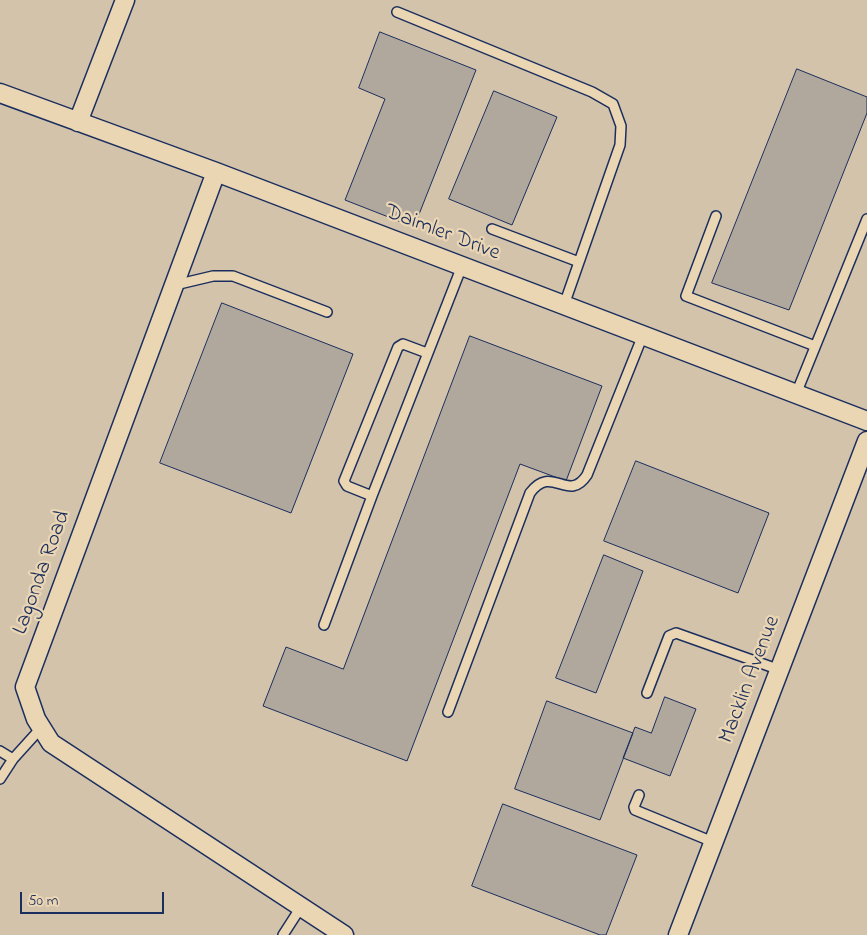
<!DOCTYPE html>
<html>
<head>
<meta charset="utf-8">
<style>
  body { margin:0 }
  #map { position:relative; width:867px; height:935px; overflow:hidden; background:#e3cfb1; font-family:"Indie Flower",sans-serif }
  canvas { display:block }
  .scale { position:absolute; left:20px; top:892px; width:144px; height:22px; box-sizing:border-box; border:2px solid #1b2f5e; border-top:0; padding-left:6px; font-size:15px; line-height:18px; white-space:nowrap; color:#1b2f5e; -webkit-text-stroke:4px #ebd6b4; paint-order:stroke }
</style>
</head>
<body>
<div id="map">
<canvas width="867" height="935"></canvas>
<div class="scale">50 m</div>
</div>
<script>
const context = document.querySelector('canvas').getContext('2d');
context.lineJoin = 'round';
function paint(path, color) { context.fillStyle = color; context.fill(path, 'evenodd'); }
function trace(path, color, width, dash) { context.strokeStyle = color; context.lineWidth = width; context.lineCap = dash ? 'butt' : 'round'; context.setLineDash(dash || []); context.stroke(path); }
function drawText(font, color, halo, rows, align = 'center') {
  context.font = font + ' "Indie Flower",sans-serif'; context.lineWidth = 4.5; context.setLineDash([]); context.textBaseline = 'middle'; context.strokeStyle = halo; context.fillStyle = color; for (const [text, x, y, turn = 0] of rows) {
    context.save(); context.translate(x, y); context.rotate((+turn || 0) * Math.PI / 180); context.textAlign = isNaN(turn) ? turn : align; if (halo) context.strokeText(text, 0, 0); context.fillText(text, 0, 0); context.restore();
  }
}
paint(new Path2D(`
  M 0,0 L 867,0 L 867,935 L 0,935 Z`), '#d4c3ab');
const building = new Path2D(`
  M 380,32 L 476,70 L 414,227 L 345,200 L 385,99 L 359,88 Z
  M 797,69 L 867,97 L 867,113 L 789,310 L 712,283 Z
  M 494,91 L 557,117 L 512,225 L 449,199 Z
  M 222,303 L 353,354 L 291,513 L 160,463 Z
  M 470,336 L 602,386 L 566,481 L 520,464 L 407,761 L 263,706 L 286,647 L 343,669 Z
  M 636,461 L 769,513 L 738,593 L 604,541 Z
  M 604,555 L 643,571 L 596,693 L 556,678 Z
  M 665,697 L 696,709 L 670,776 L 623,758 L 635,727 L 651,733 Z
  M 547,701 L 633,733 L 600,820 L 515,789 Z
  M 503,804 L 637,855 L 606,935 L 600,935 L 472,886 Z`);
paint(building, '#b0a89c');
trace(building, '#1b2f5e', 1);
const service = new Path2D(`
  M 397,12 L 592,92 L 613,104 L 621,126 L 620,145 L 564,305
  M 716,216 L 686,296 L 815,346
  M 492,229 L 579,262
  M 175,285 L 213,276 L 233,276 L 327,312
  M 796,394 L 867,219
  M 372,496 L 347,486 L 344,481 L 398,347 L 403,344 L 427,353
  M 324,625 L 372,496 L 462,266
  M 647,693 L 669,636 L 676,633 L 780,670
  M 448,712 L 530,493 C 552,463 568,504 587,475 L 643,335
  M 0,751 L 13,759
  M 0,779 L 13,759 L 41,728
  M 639,795 L 634,807 L 635,810 L 713,842
  M 283,935 L 301,907`);
const minor = new Path2D(`
  M 0,93 L 216,172 L 867,421
  M 78,122 L 125,0
  M 216,172 L 25,687 L 36,719 L 51,743 L 344,935
  M 678,935 L 867,441`);
trace(service, '#1b2f5e', 12);
trace(minor, '#1b2f5e', 21);
trace(service, '#ebd6b4', 9);
trace(minor, '#ebd6b4', 18);
drawText('22px', '#1b2f5e', '#ebd6b4', [
  ["Daimler Drive",442,234,21],
  ["Lagonda Road",43,573,-70],
  ["Macklin Avenue",751,680,-69]
]);
</script>
</body>
</html>
